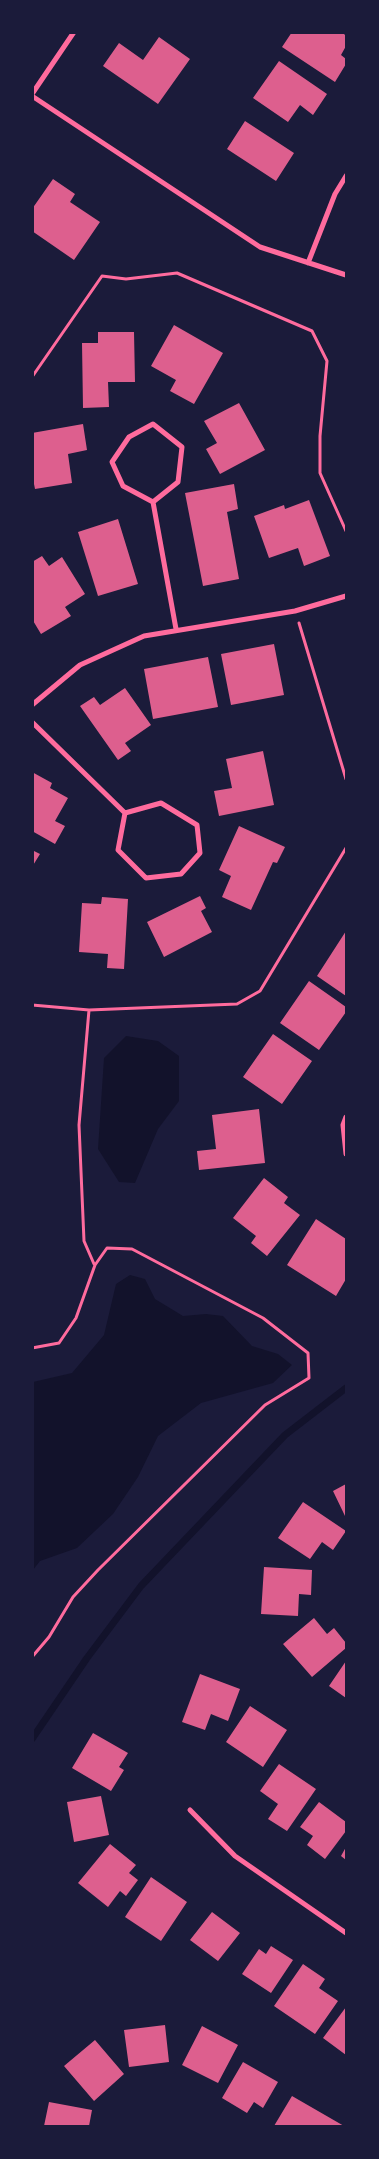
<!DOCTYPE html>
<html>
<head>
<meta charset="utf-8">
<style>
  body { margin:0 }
  #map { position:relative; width:379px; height:2159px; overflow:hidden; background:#1b1b3a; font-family:Karla,sans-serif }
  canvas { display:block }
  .frame { position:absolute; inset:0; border:34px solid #1b1b3a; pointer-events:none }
</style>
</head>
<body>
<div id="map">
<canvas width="379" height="2159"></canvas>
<div class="frame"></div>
</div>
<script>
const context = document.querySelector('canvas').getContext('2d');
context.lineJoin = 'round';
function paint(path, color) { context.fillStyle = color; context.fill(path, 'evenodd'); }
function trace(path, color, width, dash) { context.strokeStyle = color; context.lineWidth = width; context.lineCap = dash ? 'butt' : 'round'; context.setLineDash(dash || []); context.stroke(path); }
paint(new Path2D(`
  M 126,1036 L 158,1041 L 179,1056 L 179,1101 L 158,1129 L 135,1183 L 119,1182 L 98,1149 L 104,1058 Z
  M 130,1275 L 145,1279 L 155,1299 L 183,1316 L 206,1314 L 223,1316 L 252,1346 L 278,1354 L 292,1365 L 273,1383 L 201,1403 L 158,1436 L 138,1477 L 113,1514 L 77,1548 L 40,1561 L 33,1570 L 33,1382 L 72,1373 L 104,1335 L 116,1284 Z`), '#12122b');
trace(new Path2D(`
  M 32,1739 L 87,1658 L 141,1586 L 285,1435 L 346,1388`), '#12122b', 7);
paint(new Path2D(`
  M 292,32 L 342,32 L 346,36 L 346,46 L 341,55 L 346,59 L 346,64 L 335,82 L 282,47 Z
  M 159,37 L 190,59 L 158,104 L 103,66 L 119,43 L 143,60 Z
  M 279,61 L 327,94 L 313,115 L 300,105 L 288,122 L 253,98 Z
  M 245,121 L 294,153 L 276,181 L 227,149 Z
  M 53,179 L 75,194 L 70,202 L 100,222 L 74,260 L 32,231 L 32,209 Z
  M 174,325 L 223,353 L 194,404 L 170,391 L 176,380 L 151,366 Z
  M 98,332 L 134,332 L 135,382 L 108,382 L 109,407 L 83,408 L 82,343 L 98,343 Z
  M 239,403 L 265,450 L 220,474 L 206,449 L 217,443 L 204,421 Z
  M 83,424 L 87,450 L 68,454 L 72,483 L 35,489 L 32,474 L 32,433 Z
  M 234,484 L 238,509 L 227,512 L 239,579 L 203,586 L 185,493 Z
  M 309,500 L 330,556 L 304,566 L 298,548 L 269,558 L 254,516 L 284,505 L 285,509 Z
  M 118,519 L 138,584 L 98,596 L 78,532 Z
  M 42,556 L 49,566 L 62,557 L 85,594 L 65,607 L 71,616 L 41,634 L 32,619 L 32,562 Z
  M 274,644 L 284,695 L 231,705 L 221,654 Z
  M 208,657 L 218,707 L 153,719 L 144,669 Z
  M 125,688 L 151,725 L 125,743 L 131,751 L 118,760 L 80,706 L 94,697 L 100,705 Z
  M 263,751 L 274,805 L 219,816 L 214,791 L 232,788 L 226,759 Z
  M 32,772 L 52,783 L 50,788 L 68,798 L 55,821 L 65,826 L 55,844 L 32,831 Z
  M 239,826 L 285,847 L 277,863 L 273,862 L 251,910 L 222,897 L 231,876 L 219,870 Z
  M 32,850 L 40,854 L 32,867 Z
  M 200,896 L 206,908 L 201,911 L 212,932 L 164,957 L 147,922 Z
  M 102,897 L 128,899 L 124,969 L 107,968 L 108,954 L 79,952 L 82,903 L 101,904 Z
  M 346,931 L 346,996 L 317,976 Z
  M 309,981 L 346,1007 L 346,1012 L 319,1050 L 280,1023 Z
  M 273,1034 L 312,1061 L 282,1104 L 243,1077 Z
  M 259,1109 L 265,1163 L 199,1170 L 197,1151 L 216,1149 L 212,1115 Z
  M 264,1178 L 288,1197 L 284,1203 L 300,1215 L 267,1256 L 251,1243 L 256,1236 L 233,1218 Z
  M 316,1219 L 346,1239 L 346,1279 L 336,1296 L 287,1265 Z
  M 346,1484 L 346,1515 L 345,1516 L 333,1491 Z
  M 303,1502 L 346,1531 L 333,1550 L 322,1542 L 310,1559 L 278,1538 Z
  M 264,1567 L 312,1570 L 311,1595 L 299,1594 L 298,1616 L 261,1614 Z
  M 314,1618 L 327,1634 L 334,1628 L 346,1643 L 346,1648 L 312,1677 L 283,1644 Z
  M 346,1661 L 346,1698 L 329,1686 Z
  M 200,1674 L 240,1689 L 228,1721 L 211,1714 L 205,1730 L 182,1722 Z
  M 250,1706 L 287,1730 L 263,1767 L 226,1742 Z
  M 93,1733 L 128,1753 L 119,1767 L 124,1770 L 111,1791 L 72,1768 Z
  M 279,1764 L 316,1789 L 287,1831 L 268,1819 L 278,1804 L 260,1791 Z
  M 101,1796 L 109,1835 L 74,1842 L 67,1802 Z
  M 319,1802 L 346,1822 L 346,1831 L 325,1859 L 307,1845 L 313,1836 L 300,1827 Z
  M 110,1844 L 136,1865 L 129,1873 L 138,1880 L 126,1896 L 120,1891 L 108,1907 L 78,1883 Z
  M 346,1847 L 346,1860 L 341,1856 Z
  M 151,1877 L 187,1902 L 161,1941 L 125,1917 Z
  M 212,1912 L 240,1933 L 218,1961 L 190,1940 Z
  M 271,1946 L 293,1960 L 271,1993 L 242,1974 L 259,1949 L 266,1954 Z
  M 303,1964 L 325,1979 L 319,1988 L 338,2001 L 315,2034 L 274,2006 Z
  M 346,2007 L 346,2055 L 323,2038 Z
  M 165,2025 L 169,2062 L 129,2067 L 124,2030 Z
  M 202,2026 L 238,2045 L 218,2083 L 182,2065 Z
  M 95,2040 L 124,2074 L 94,2101 L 64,2066 Z
  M 243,2062 L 278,2082 L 263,2108 L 254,2102 L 247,2113 L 222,2098 Z
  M 292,2096 L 344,2126 L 274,2126 Z
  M 49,2102 L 92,2110 L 89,2126 L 44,2126 Z`), '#dd5f8e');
trace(new Path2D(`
  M 32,377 L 102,276 L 126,279 L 177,273 L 312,331 L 327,361 L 320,436 L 320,473 L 346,531
  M 299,623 L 346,779
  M 32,1005 L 89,1010 L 237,1004 L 260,991 L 346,848
  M 89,1010 L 79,1125 L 84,1241 L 94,1264
  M 32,1348 L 59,1343 L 76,1318 L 95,1265 L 107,1248 L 132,1249 L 263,1318 L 308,1353 L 309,1378 L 265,1405 L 98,1570 L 73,1597 L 49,1637 L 32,1657`), '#ff6b9d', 3);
trace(new Path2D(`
  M 32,94 L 74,32
  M 32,96 L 260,247 L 346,275
  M 308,263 L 335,194 L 346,176
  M 153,502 L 123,486 L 112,462 L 129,437 L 153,424 L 182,447 L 178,482 L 153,502 L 176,629
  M 32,705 L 80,665 L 144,636 L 295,611 L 346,596
  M 32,722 L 125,813
  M 161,803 L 197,825 L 200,853 L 181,874 L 146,878 L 118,850 L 125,813 Z
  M 346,1154 L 343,1125 L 346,1117
  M 190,1810 L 235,1856 L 346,1933`), '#ff6b9d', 5);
</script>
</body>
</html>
